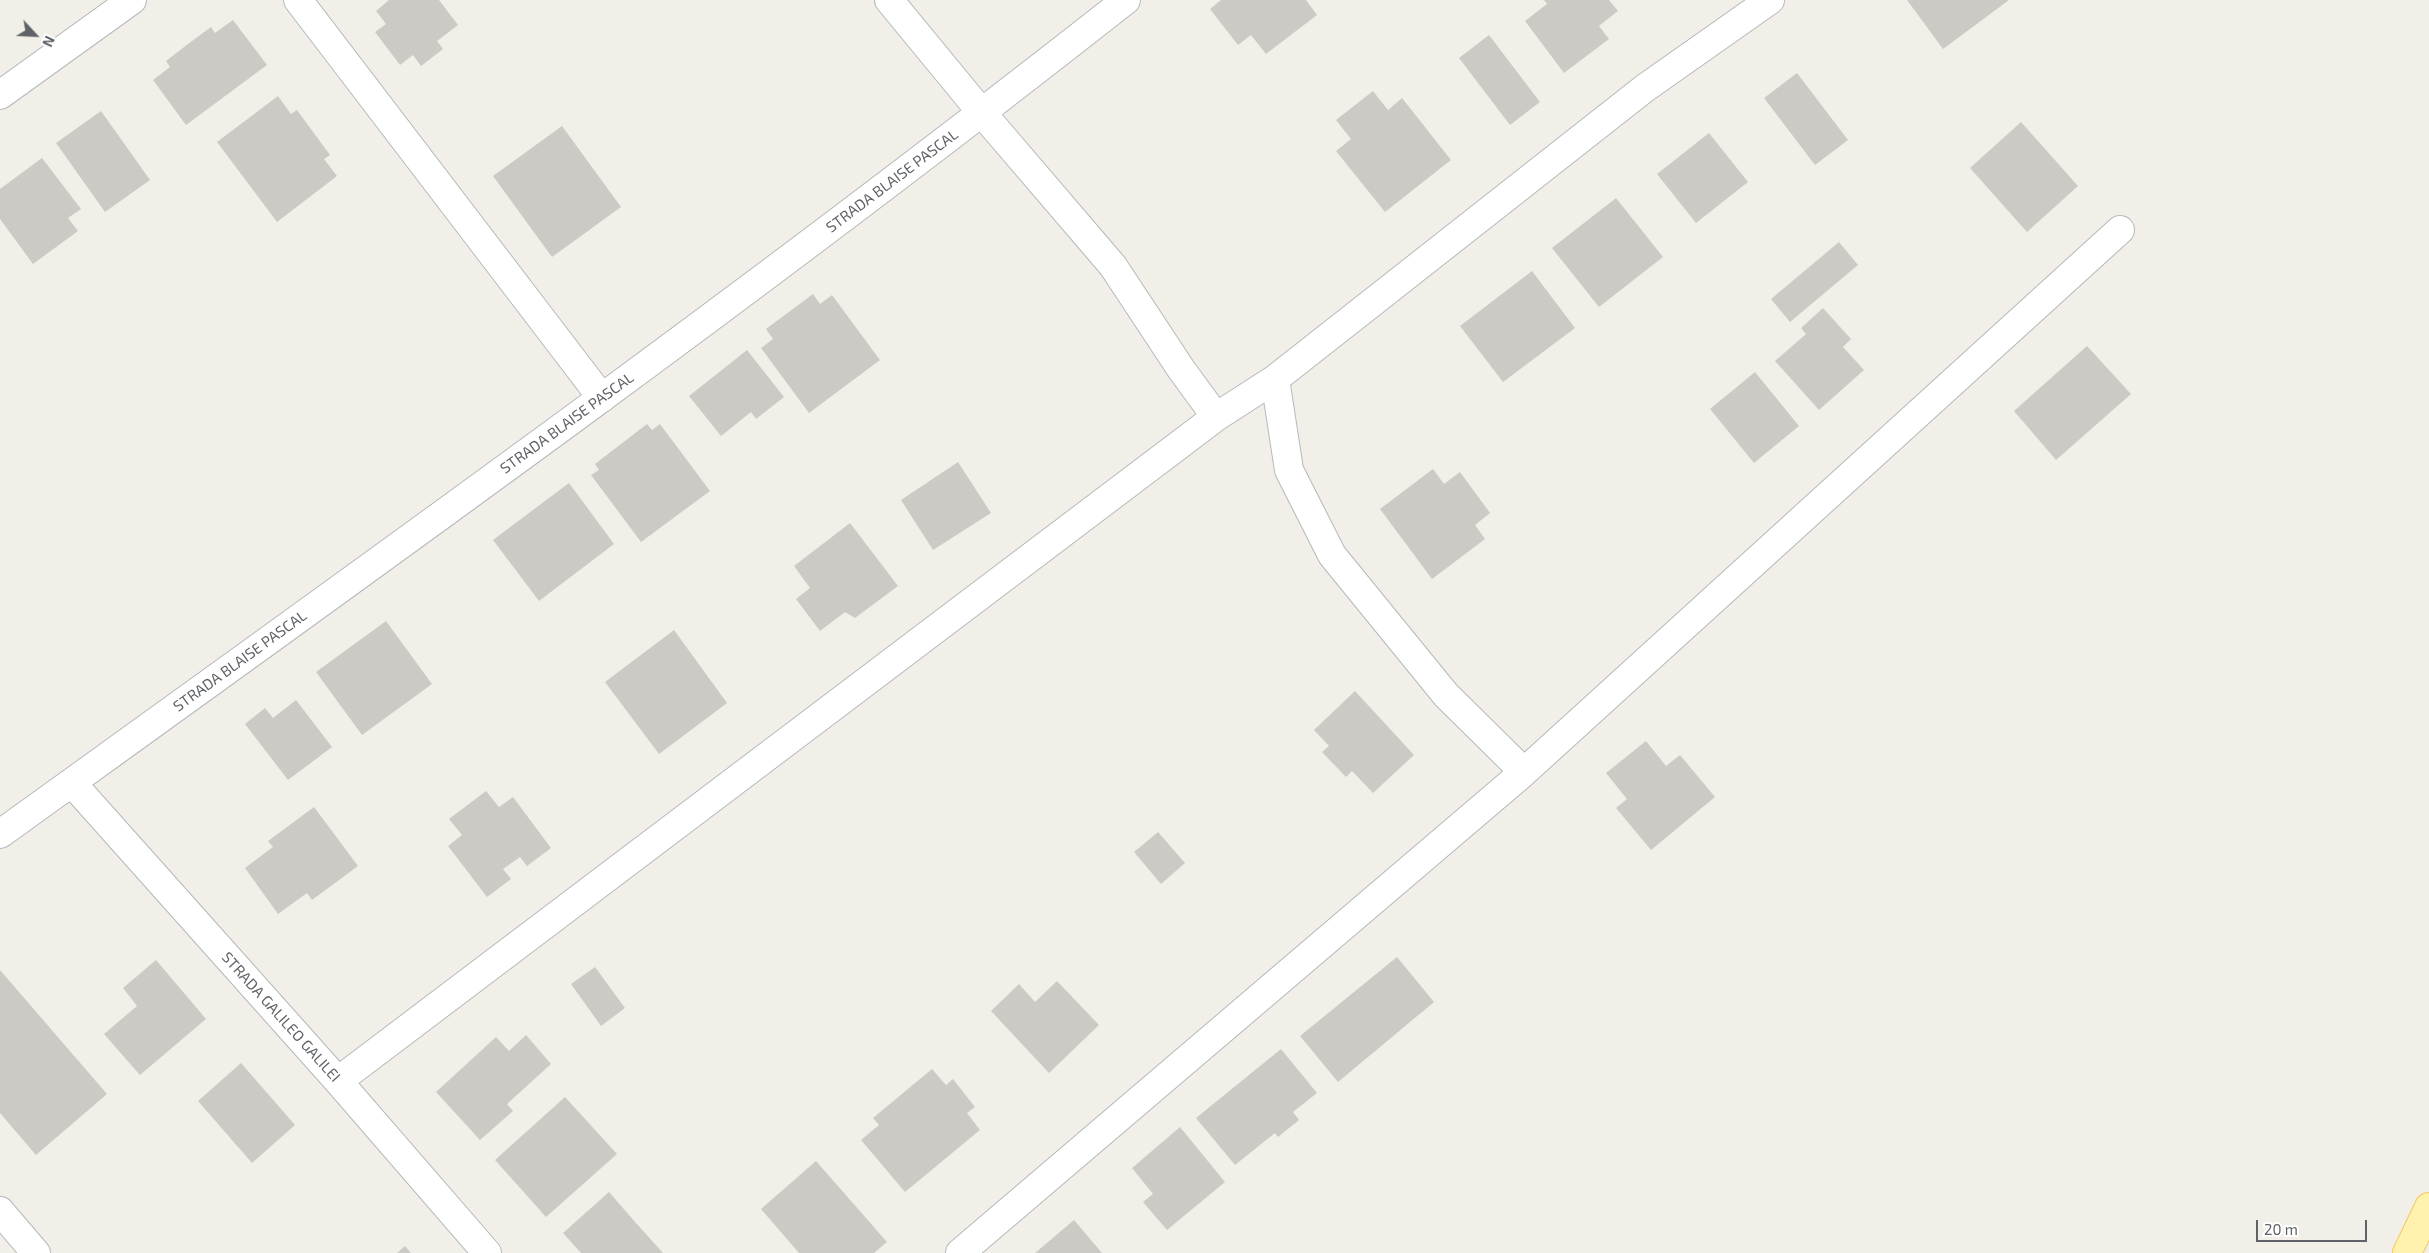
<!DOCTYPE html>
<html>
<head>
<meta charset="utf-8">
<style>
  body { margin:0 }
  #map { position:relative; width:2429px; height:1253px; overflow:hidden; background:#f1efe8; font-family:"Exo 2",sans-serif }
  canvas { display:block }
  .north { position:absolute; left:10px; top:10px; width:50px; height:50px; -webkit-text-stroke:4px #fff; paint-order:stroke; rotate:115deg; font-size:14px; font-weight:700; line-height:20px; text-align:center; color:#5f6368 }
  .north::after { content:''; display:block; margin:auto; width:18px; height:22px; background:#5f6368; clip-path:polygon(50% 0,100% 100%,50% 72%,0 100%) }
  .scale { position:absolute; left:2256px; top:1220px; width:111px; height:22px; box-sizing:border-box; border:2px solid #5f6368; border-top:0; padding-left:6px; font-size:15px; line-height:18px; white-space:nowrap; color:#5f6368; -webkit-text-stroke:4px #fff; paint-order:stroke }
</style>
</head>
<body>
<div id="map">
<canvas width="2429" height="1253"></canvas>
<div class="north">N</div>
<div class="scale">20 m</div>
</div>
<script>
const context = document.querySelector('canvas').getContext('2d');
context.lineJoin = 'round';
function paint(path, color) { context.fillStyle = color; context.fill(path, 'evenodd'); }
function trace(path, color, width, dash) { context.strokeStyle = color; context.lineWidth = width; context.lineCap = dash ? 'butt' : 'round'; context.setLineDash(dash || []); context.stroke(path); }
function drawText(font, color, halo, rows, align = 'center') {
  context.font = font + ' "Exo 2",sans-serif'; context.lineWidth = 4; context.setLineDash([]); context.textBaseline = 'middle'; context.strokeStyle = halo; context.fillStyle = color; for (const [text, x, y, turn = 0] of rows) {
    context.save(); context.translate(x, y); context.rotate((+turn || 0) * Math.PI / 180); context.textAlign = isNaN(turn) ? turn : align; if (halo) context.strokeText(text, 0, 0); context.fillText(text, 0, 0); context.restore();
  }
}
paint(new Path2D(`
  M 389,0 L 439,0 L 458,25 L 437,41 L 443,49 L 421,66 L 413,55 L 400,65 L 375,32 L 386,24 L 376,11 Z
  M 1221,0 L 1306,0 L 1317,15 L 1266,54 L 1251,35 L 1238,45 L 1210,9 Z
  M 1544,0 L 1609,0 L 1618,11 L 1599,26 L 1609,39 L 1564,73 L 1525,21 L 1547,4 Z
  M 1907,0 L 2009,0 L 1943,49 Z
  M 233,20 L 267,65 L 186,125 L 153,80 L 170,67 L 166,61 L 188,44 L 211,27 L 215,33 Z
  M 1489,35 L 1540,102 L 1510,125 L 1459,58 Z
  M 1797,73 L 1848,140 L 1815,165 L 1764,98 Z
  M 1373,91 L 1388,110 L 1402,98 L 1451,160 L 1385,212 L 1336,151 L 1351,139 L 1336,120 Z
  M 278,96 L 291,114 L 297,110 L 330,155 L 324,159 L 337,176 L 277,222 L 217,142 Z
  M 101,111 L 150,180 L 105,212 L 56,143 Z
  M 2021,122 L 2078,186 L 2027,232 L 1970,168 Z
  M 562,126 L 621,207 L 552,257 L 493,176 Z
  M 1709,133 L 1748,182 L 1696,223 L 1657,174 Z
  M 42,158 L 81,209 L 68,218 L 78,231 L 33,264 L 0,219 L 0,189 Z
  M 1616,198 L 1663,257 L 1599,307 L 1552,248 Z
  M 1839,242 L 1858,265 L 1790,322 L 1771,299 Z
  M 1532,271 L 1575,328 L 1503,382 L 1460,326 Z
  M 813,294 L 820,304 L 832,295 L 880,360 L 809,413 L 761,348 L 773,339 L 766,329 Z
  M 1823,308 L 1851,339 L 1843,347 L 1864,370 L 1819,410 L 1775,361 L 1806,334 L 1801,328 Z
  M 2087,346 L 2131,394 L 2056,460 L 2014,411 Z
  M 747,350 L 784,397 L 756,419 L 751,412 L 721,436 L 689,396 Z
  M 1755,372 L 1799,426 L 1754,463 L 1710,409 Z
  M 647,424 L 652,430 L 660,424 L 710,491 L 641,542 L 591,475 L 599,470 L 595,464 Z
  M 958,462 L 991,513 L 933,550 L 901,500 Z
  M 1433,469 L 1444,484 L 1460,472 L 1490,513 L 1475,525 L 1485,539 L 1432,579 L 1380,509 Z
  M 569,483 L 614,544 L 539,601 L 493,540 Z
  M 850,523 L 898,586 L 855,618 L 845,612 L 820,631 L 796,599 L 810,588 L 794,566 Z
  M 386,621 L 432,684 L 362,735 L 316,672 Z
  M 674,630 L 727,703 L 659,754 L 605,682 Z
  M 1355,691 L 1414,755 L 1373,793 L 1352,771 L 1346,777 L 1322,752 L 1329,746 L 1314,730 Z
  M 296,700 L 332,747 L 288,780 L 245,724 L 265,708 L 273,718 Z
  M 1646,741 L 1666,766 L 1680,755 L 1715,797 L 1651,850 L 1616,808 L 1627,799 L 1606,773 Z
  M 486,791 L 499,807 L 513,797 L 551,848 L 527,866 L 520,857 L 503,869 L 511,879 L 487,897 L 448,846 L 462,835 L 449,819 Z
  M 314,807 L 358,866 L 312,900 L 307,893 L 278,914 L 245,868 L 273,847 L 268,841 Z
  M 1158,832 L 1185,863 L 1161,884 L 1134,852 Z
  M 1397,957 L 1434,1002 L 1338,1082 L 1300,1036 Z
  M 156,960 L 206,1019 L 140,1075 L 104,1034 L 137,1006 L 123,988 Z
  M 595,967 L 625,1008 L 601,1026 L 571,984 Z
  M 0,970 L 107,1094 L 36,1155 L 0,1113 Z
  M 1057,981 L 1099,1025 L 1049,1073 L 991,1011 L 1019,984 L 1035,1002 Z
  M 526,1035 L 551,1064 L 507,1104 L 513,1111 L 480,1140 L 436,1092 L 496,1037 L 509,1051 Z
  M 1281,1049 L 1317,1093 L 1293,1112 L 1299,1120 L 1278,1137 L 1275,1133 L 1235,1165 L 1196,1118 Z
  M 241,1063 L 295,1125 L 252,1163 L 198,1101 Z
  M 932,1069 L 946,1085 L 953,1079 L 975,1107 L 967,1113 L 980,1130 L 905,1192 L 861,1140 L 879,1125 L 873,1118 Z
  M 565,1097 L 617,1154 L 546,1217 L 495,1160 Z
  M 1180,1127 L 1225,1182 L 1167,1230 L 1143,1202 L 1153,1194 L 1132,1168 Z
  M 816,1161 L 887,1242 L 874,1253 L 799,1253 L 761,1209 Z
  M 609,1192 L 636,1223 L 663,1253 L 581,1253 L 563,1233 Z
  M 1074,1220 L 1102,1253 L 1035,1253 Z
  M 405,1246 L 411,1253 L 397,1253 Z`), '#cccac5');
const minor = new Path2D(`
  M 298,0 L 602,398
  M 889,0 L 982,113 L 1113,266 L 1181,369 L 1216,417
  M 0,95 L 132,0
  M 1275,379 L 1289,470 L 1332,555 L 1446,695 L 1524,772
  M 72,783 L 338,1081 L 487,1253
  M 0,834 C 379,561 759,289 1126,0
  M 338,1081 L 1216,417 L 1275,379 L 1645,88 L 1770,0
  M 0,1211 L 36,1253
  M 960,1253 L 1524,772 L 2120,230`);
const major = new Path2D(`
  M 2407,1253 L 2429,1207`);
trace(minor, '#b5b8bc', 30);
trace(major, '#f2c960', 30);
trace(minor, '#fff', 28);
trace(major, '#fff2af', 28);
drawText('15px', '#5f6368', '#fff', [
  ["STRADA BLAISE PASCAL",892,181,-37],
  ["STRADA BLAISE PASCAL",567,423,-36],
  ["STRADA BLAISE PASCAL",240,661,-36],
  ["STRADA GALILEO GALILEI",281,1017,48]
]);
</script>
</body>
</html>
